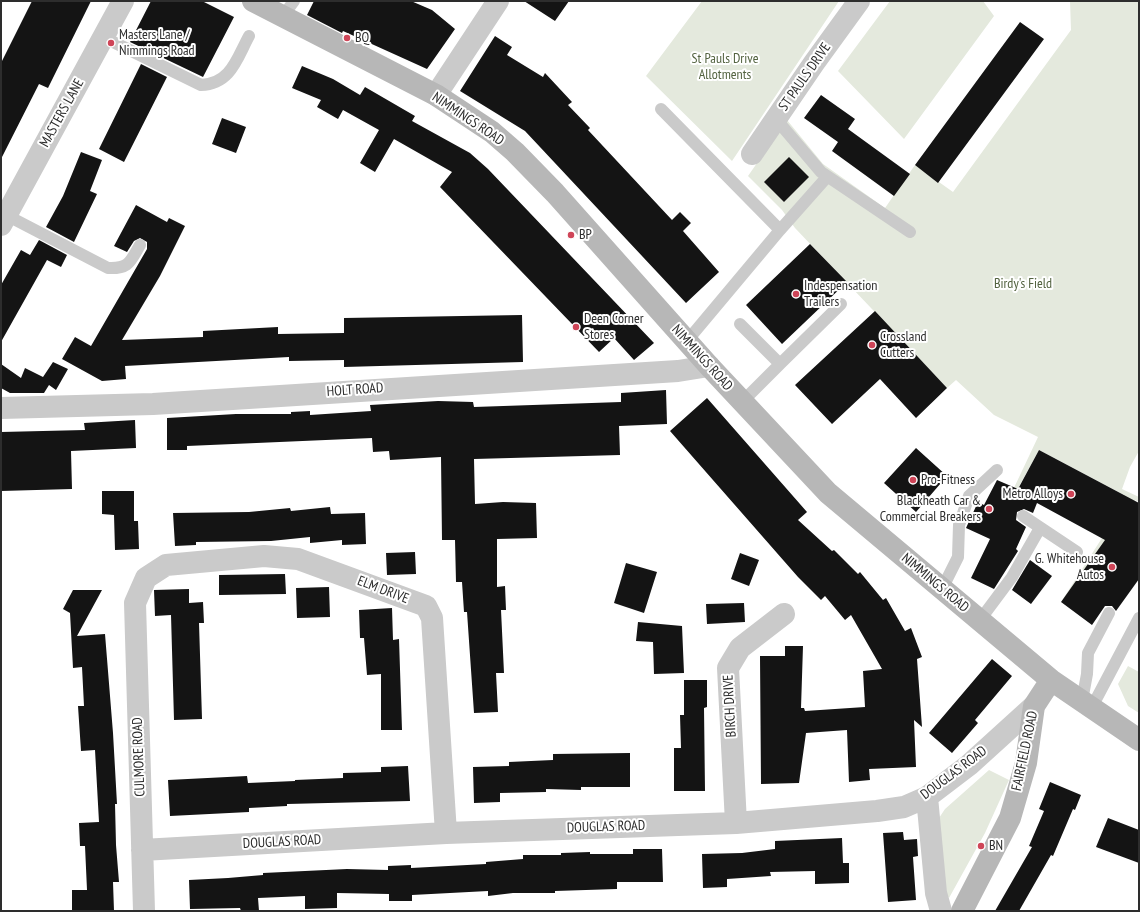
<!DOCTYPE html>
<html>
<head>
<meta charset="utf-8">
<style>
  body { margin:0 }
  #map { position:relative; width:1140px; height:912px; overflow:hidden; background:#fff; font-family:"PT Sans Narrow",sans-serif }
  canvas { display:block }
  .frame { position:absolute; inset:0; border:2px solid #2d2d2d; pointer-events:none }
</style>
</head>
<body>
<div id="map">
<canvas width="1140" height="912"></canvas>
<div class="frame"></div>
</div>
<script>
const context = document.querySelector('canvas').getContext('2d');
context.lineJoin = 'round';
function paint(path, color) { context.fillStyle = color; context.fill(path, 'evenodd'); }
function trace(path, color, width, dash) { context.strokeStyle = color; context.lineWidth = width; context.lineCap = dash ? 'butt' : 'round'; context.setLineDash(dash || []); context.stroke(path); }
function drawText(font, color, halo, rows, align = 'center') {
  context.font = font + ' "PT Sans Narrow",sans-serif'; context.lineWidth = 4; context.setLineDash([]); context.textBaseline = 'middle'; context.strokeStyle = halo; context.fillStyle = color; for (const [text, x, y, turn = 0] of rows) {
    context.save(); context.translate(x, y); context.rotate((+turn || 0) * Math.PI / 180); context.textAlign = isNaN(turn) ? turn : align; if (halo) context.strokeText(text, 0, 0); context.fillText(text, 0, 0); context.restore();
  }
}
paint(new Path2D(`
  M 702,1 L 839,1 L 732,161 L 646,76 Z
  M 890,1 L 983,1 L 994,16 L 904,139 L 838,71 Z
  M 1070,1 L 1139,1 L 1139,451 L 1130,467 L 1122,489 L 1139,497 L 1139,502 L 1135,500 L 1061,602 L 1102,538 L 1124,495 L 1039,450 L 1016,492 L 1013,490 L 1038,437 L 994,415 L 956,380 L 947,388 L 795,228 L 782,210 L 748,176 L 787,120 L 823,164 L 885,208 L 915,165 L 953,192 L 1071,30 Z
  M 1128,666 L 1139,672 L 1139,713 L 1128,706 L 1118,684 Z
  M 989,770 L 1009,780 L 985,833 L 949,898 L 945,893 L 939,818 L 945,809 Z`), '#e4e9dd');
paint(new Path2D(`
  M 32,1 L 91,1 L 48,88 L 39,84 L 1,159 L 1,63 Z
  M 151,1 L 202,1 L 234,17 L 203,77 L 130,42 Z
  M 314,1 L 411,1 L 432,10 L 455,29 L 427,69 L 343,31 L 342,33 L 307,15 Z
  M 524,1 L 569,1 L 555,21 Z
  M 1020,22 L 1044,39 L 938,183 L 915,165 Z
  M 495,36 L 512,47 L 507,55 L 543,77 L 545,73 L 572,102 L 568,105 L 590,128 L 588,130 L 672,220 L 680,212 L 691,223 L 683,231 L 719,272 L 686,303 L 525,131 L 460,91 Z
  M 141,64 L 167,77 L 124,162 L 99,149 Z
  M 302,66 L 333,79 L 360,95 L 365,87 L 415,116 L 412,121 L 470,153 L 488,169 L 654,343 L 634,360 L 614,338 L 599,352 L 440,187 L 452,172 L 394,139 L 375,172 L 360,163 L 379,130 L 343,110 L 338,119 L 317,107 L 321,100 L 292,88 Z
  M 821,95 L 855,119 L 848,129 L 910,174 L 894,196 L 832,151 L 838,142 L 804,118 Z
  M 222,118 L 246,127 L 236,153 L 212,144 Z
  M 81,152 L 102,160 L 90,191 L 97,194 L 74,242 L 46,227 L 63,196 Z
  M 789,157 L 809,177 L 784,202 L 764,182 Z
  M 136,205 L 167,222 L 169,218 L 185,226 L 160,276 L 122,340 L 203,337 L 203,331 L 278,327 L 278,334 L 344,333 L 344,318 L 522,315 L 523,362 L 344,367 L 344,360 L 289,361 L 289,357 L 125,366 L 126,379 L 102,381 L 62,359 L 75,337 L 91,346 L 147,249 L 147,242 L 140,238 L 134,241 L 127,252 L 114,246 Z
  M 39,240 L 67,255 L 61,267 L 47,260 L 1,342 L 1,285 L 21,250 L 30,255 Z
  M 810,244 L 847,282 L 782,344 L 746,305 Z
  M 875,311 L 947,388 L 916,418 L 880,379 L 832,424 L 795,385 Z
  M 53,362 L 68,369 L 56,390 L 49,385 L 44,393 L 10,393 L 1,388 L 1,364 L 21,378 L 25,368 L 43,377 Z
  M 666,390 L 667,424 L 619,426 L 620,455 L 474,459 L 475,504 L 503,502 L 536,503 L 537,538 L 497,539 L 497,587 L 505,586 L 506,610 L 501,610 L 504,673 L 496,673 L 498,712 L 474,713 L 467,612 L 464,612 L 462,582 L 456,582 L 455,540 L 442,540 L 441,457 L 390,460 L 389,451 L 373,452 L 372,438 L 187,446 L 187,450 L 167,450 L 167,418 L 236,414 L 291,414 L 291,412 L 310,411 L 310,415 L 371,411 L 370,405 L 438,401 L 473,402 L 474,407 L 621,402 L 621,393 Z
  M 707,398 L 807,512 L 798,520 L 832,551 L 834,550 L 858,574 L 860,572 L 883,600 L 886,598 L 905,631 L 911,628 L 922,657 L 917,659 L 922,727 L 914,720 L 916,767 L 869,769 L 870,780 L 849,782 L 847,730 L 806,733 L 799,783 L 761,784 L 760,656 L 785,656 L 785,646 L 803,646 L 801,708 L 804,708 L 805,711 L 865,707 L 863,671 L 882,669 L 851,615 L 845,620 L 825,596 L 821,600 L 798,577 L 670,431 Z
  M 135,420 L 136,448 L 71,451 L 72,489 L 1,491 L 1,432 L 85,430 L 84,423 Z
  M 916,448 L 947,476 L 916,512 L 884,483 Z
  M 1039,450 L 1139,503 L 1139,579 L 1116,611 L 1112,606 L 1105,606 L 1092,625 L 1061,602 L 1105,540 L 1037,503 L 1033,513 L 1024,509 L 1017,512 L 1016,520 L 1026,527 L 1016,549 L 1018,551 L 994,589 L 971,578 L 990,539 L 966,528 L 978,502 L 984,505 L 997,480 L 1018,489 Z
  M 102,491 L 134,491 L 134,521 L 138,521 L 139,549 L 115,550 L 114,515 L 102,514 Z
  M 330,507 L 331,514 L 365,513 L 366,544 L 342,545 L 342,540 L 310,543 L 310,537 L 271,541 L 196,542 L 196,545 L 175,546 L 173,513 L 249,512 L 290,508 L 291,511 Z
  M 415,552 L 416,574 L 387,575 L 386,553 Z
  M 740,553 L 759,560 L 749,586 L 731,579 Z
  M 1030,560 L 1052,576 L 1031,604 L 1012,590 Z
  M 626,563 L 657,572 L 644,613 L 614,603 Z
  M 285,574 L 286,594 L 219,595 L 219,575 Z
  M 329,587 L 330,617 L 297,618 L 296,588 Z
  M 189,589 L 189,603 L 203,602 L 204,623 L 199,623 L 202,719 L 174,720 L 171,615 L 155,616 L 154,590 Z
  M 73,590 L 102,590 L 77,636 L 105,634 L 113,733 L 117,804 L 115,804 L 116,845 L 119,882 L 113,882 L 114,911 L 72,911 L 72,890 L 87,890 L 85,846 L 80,846 L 79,823 L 99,822 L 95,750 L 81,751 L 78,706 L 84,706 L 82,667 L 73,668 L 70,613 L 63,609 Z
  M 744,603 L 745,622 L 707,624 L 706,604 Z
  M 392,608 L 393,640 L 399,639 L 402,730 L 381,730 L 381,674 L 367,675 L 364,638 L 360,638 L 359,610 Z
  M 638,622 L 682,626 L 684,673 L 654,674 L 653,642 L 636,641 Z
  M 992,659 L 1012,676 L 975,720 L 978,723 L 952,753 L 929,733 Z
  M 684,680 L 707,680 L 707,707 L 704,708 L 705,791 L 674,791 L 674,748 L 681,748 L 680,715 L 684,715 Z
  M 630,753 L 630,787 L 581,787 L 581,790 L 546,789 L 546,792 L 500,793 L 500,802 L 474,803 L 473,767 L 509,766 L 509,762 L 553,760 L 553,754 Z
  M 408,766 L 410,801 L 287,804 L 287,806 L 249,808 L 249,812 L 170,816 L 168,780 L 247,776 L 248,783 L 295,781 L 295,780 L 343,778 L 343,773 L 381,772 L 381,767 Z
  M 1050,782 L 1081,795 L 1075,810 L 1073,809 L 1053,856 L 1051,855 L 1019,911 L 995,911 L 1032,847 L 1029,846 L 1044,811 L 1039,809 Z
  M 1108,818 L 1139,830 L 1139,863 L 1096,847 Z
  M 903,832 L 904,840 L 917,839 L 918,856 L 913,857 L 916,900 L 888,902 L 883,833 Z
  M 842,838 L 843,863 L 849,863 L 849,883 L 815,884 L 815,871 L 770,872 L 771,876 L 727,879 L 727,887 L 703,888 L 702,854 L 742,853 L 775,849 L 775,841 Z
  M 633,849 L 662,849 L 663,882 L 617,882 L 617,889 L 555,891 L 555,893 L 513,893 L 488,896 L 488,891 L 412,895 L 412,901 L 389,901 L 389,894 L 337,893 L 337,908 L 305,909 L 305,896 L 258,898 L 259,911 L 241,911 L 240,908 L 190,909 L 189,880 L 228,878 L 263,875 L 263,873 L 347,869 L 388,870 L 388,866 L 411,865 L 411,868 L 486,864 L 486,862 L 523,859 L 523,855 L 561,855 L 561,853 L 590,852 L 590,854 L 633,854 Z`), '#141414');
trace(new Path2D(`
  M 283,16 L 294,1
  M 103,37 L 201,85 C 231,84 237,58 249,36
  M 661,109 L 780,230 L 827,177
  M 776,119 L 821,172 L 910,232
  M 6,215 L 108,268 C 129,269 130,262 140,245
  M 740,324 L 780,364 L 841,304
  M 687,341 L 780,230
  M 742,402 L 780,364
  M 1023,516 L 1077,552
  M 942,589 L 958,557 L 959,525 L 969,496 L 997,470
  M 980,620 L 1012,577 L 1040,528
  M 1082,701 L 1087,674 L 1088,653 L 1109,613
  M 1092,707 L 1139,618`), '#cacaca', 12);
trace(new Path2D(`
  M 436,95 L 498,1
  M 752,154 L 814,63 L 859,1
  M 1,408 L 153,404 L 678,371 L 709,366
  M 927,797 L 936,893 L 941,911
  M 736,823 L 728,668 L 740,648 L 784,614
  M 142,850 L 446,833 L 736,823 L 877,811 L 904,807 L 927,797 L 969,765 L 1034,706
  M 144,911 L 135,603 L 146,578 L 166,565 L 264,556 L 298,559 L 426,606 L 432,618 L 446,833`), '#cacaca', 22);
trace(new Path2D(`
  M 1,225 L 123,1`), '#cacaca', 22);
trace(new Path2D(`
  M 253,1 L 436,95 L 492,132 L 515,152 L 555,193 L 709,366 L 828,493 L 1051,680 L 1139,740
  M 962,911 L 1010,818 L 1026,763 L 1034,706 L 1051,680`), '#b7b7b7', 22);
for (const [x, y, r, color] of [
  [347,38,4,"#cf4558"],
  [111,43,4,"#cf4558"],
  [571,235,4,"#cf4558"],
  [796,294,4,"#cf4558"],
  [576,327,4,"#cf4558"],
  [872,345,4,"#cf4558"],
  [913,480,4,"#cf4558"],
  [1071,494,4,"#cf4558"],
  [989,509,4,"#cf4558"],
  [1112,567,4,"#cf4558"],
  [981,846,4,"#cf4558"]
]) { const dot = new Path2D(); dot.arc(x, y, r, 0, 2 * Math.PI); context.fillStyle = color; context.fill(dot); trace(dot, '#fff', 1.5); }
drawText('14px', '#2d2d2d', '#fff', [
  ["Masters Lane /",119,35],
  ["Nimmings Road",119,51],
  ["BQ",355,38],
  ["BP",579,235],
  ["Indespensation",804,286],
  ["Trailers",804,302],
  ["Deen Corner",584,319],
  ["Stores",584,335],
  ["Crossland",880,337],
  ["Cutters",880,353],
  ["Pro-Fitness",921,480],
  ["Metro Alloys",1063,494,"right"],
  ["Blackheath Car &",981,501,"right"],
  ["Commercial Breakers",981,517,"right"],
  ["G. Whitehouse",1104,559,"right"],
  ["Autos",1104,575,"right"],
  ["BN",989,846]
], 'left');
drawText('14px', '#536340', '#fff', [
  ["St Pauls Drive",725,59],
  ["Allotments",725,75],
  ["Birdy's Field",1023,284]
]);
drawText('14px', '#2d2d2d', '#fff', [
  ["ST PAULS DRIVE",805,77,-55],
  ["MASTERS LANE",62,113,-61],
  ["NIMMINGS ROAD",468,119,34],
  ["NIMMINGS ROAD",702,358,48],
  ["HOLT ROAD",355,390,-4],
  ["NIMMINGS ROAD",935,583,40],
  ["ELM DRIVE",383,590,21],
  ["BIRCH DRIVE",730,706,-93],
  ["FAIRFIELD ROAD",1025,751,-78],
  ["CULMORE ROAD",139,757,-92],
  ["DOUGLAS ROAD",954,773,-37],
  ["DOUGLAS ROAD",606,827,-2],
  ["DOUGLAS ROAD",282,842,-3]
]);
</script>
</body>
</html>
